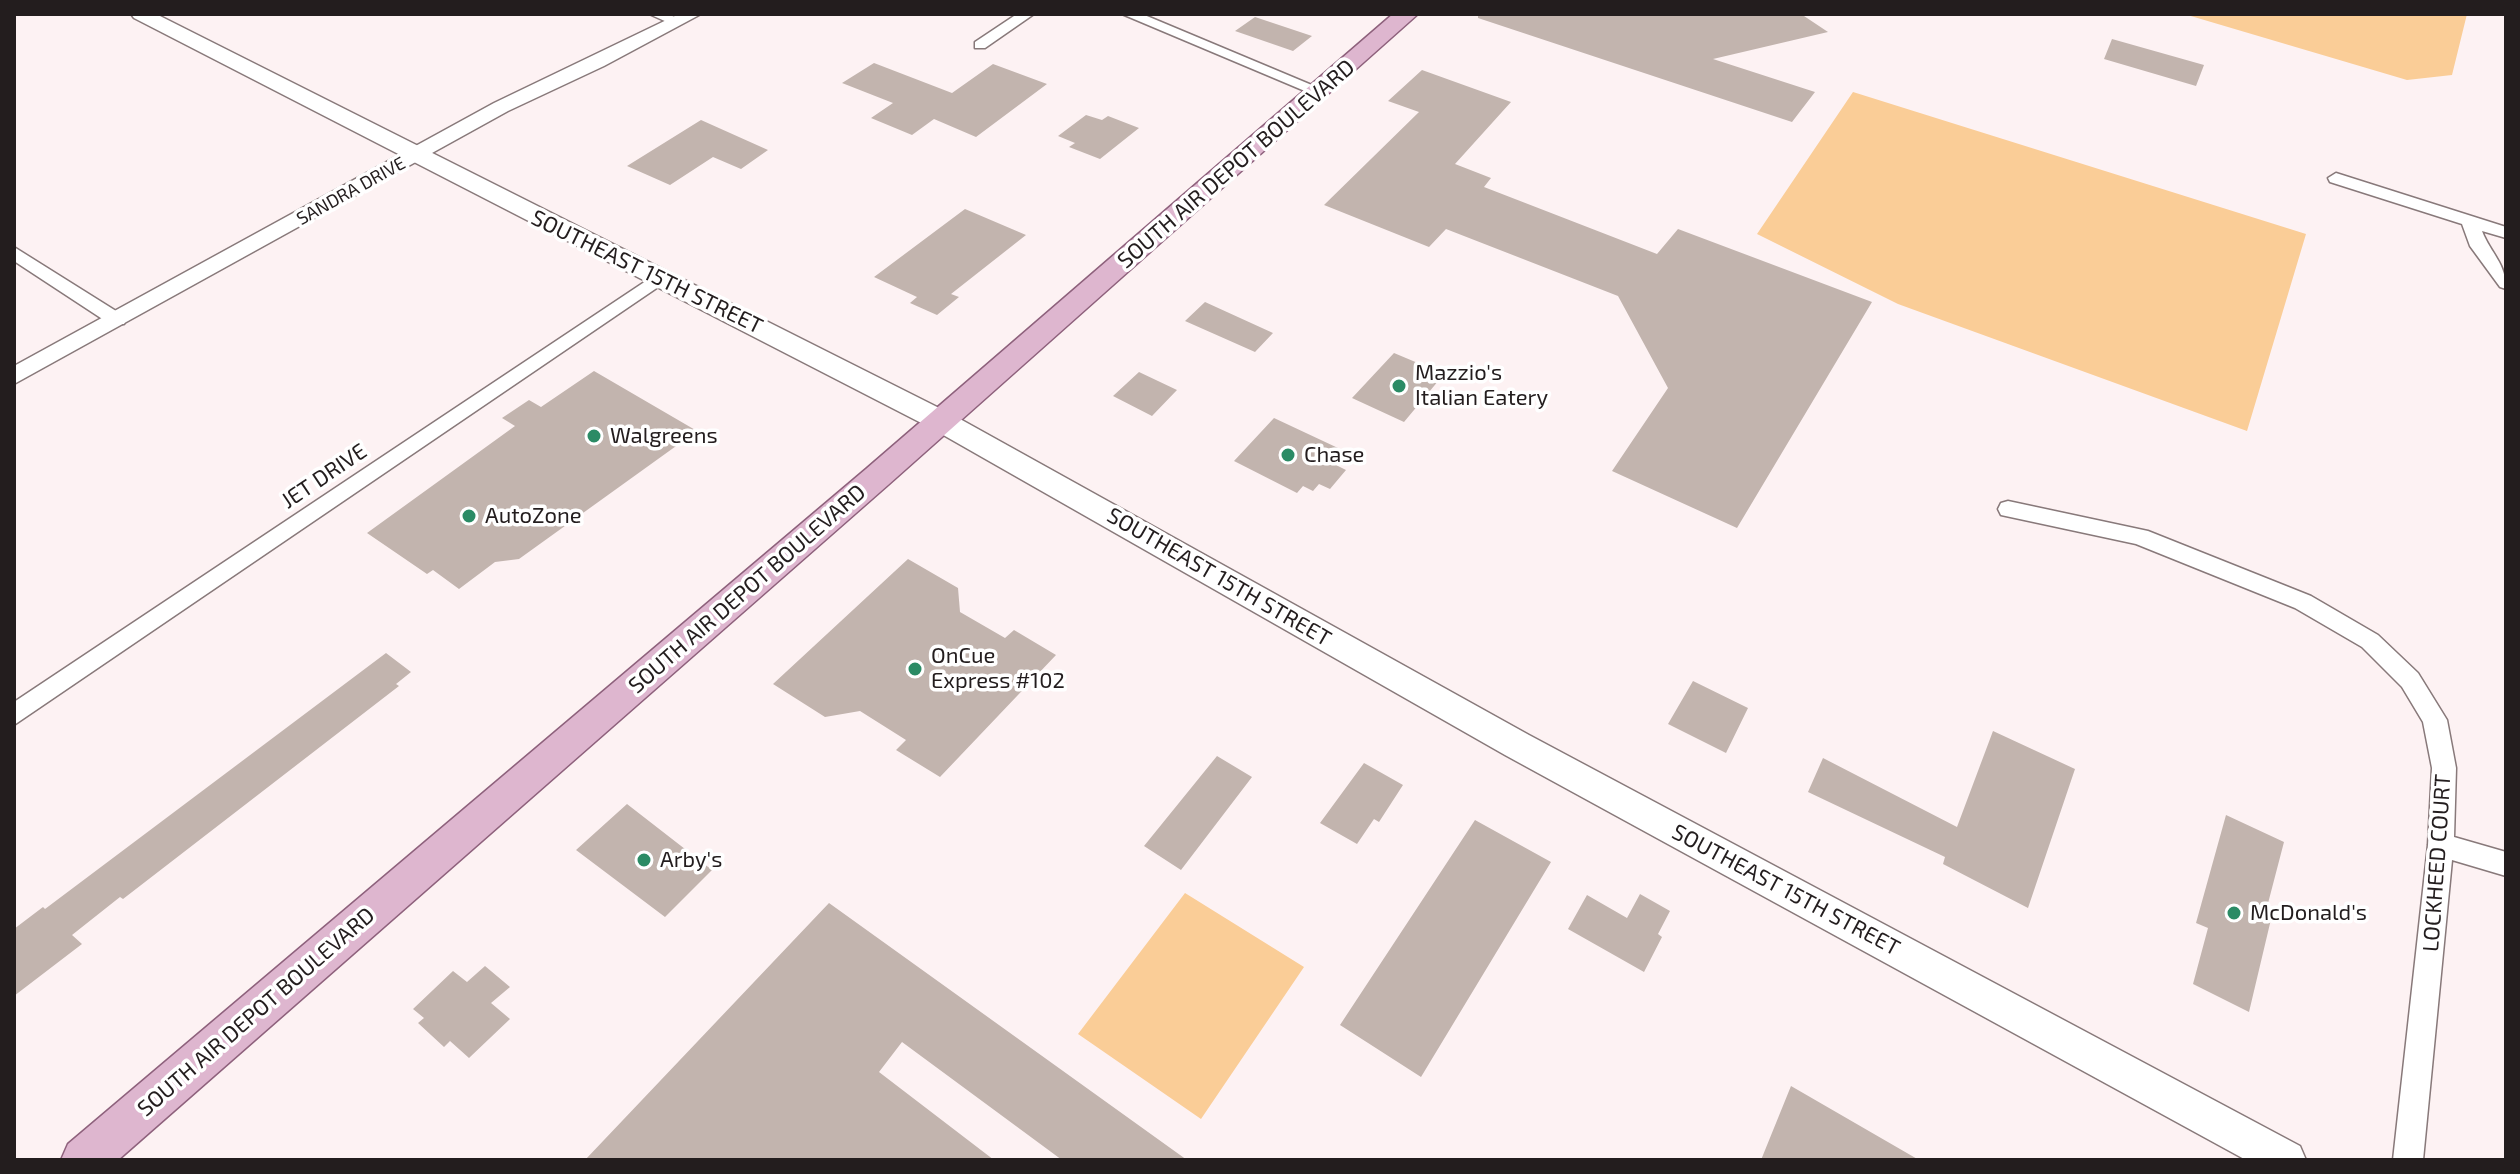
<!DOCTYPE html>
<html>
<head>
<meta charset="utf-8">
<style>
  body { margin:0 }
  #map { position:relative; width:2520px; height:1174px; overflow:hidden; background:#fdf2f3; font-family:"Exo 2",sans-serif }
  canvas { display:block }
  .frame { position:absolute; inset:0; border:16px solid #231d1e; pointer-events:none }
</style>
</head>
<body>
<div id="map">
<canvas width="2520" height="1174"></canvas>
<div class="frame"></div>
</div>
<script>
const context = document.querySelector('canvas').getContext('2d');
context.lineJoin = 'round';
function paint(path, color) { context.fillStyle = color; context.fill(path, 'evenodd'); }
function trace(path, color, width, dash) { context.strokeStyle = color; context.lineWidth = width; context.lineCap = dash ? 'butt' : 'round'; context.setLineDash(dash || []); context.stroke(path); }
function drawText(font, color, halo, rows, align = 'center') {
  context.font = font + ' "Exo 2",sans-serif'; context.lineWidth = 7; context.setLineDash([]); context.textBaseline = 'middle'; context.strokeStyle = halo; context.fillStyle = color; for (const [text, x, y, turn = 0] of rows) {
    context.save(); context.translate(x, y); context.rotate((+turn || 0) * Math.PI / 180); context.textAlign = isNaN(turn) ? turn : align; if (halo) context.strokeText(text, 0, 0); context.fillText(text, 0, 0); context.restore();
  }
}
paint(new Path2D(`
  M 2184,14 L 2467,14 L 2452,75 L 2407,80 Z
  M 1853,92 L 2306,234 L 2247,431 L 1898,304 L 1757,234 Z
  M 1185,893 L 1304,967 L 1201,1119 L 1078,1034 Z`), '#facd97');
paint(new Path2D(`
  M 1478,14 L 1801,14 L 1828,32 L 1713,59 L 1815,92 L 1792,122 L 1478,18 Z
  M 1255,17 L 1312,36 L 1293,51 L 1235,31 Z
  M 2112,39 L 2204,65 L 2196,86 L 2104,59 Z
  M 874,63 L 952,93 L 993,64 L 1047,84 L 976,137 L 934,119 L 912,135 L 871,118 L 893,103 L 842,83 Z
  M 1422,70 L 1511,102 L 1455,164 L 1491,178 L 1484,187 L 1657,254 L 1678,229 L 1872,302 L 1737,528 L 1612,471 L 1668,388 L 1618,296 L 1446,229 L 1429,247 L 1324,205 L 1419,112 L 1388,101 Z
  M 1086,115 L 1102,120 L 1108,116 L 1139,128 L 1100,159 L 1069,147 L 1075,143 L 1058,136 Z
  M 701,120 L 768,150 L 741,169 L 713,157 L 670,185 L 627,166 Z
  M 965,209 L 1026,235 L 951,294 L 959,297 L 937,315 L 910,303 L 917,297 L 874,277 Z
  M 1205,302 L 1273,333 L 1255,352 L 1185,321 Z
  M 1394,353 L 1444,374 L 1404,422 L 1352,398 Z
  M 594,371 L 697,431 L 519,559 L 495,562 L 459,589 L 433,570 L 427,574 L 367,533 L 515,426 L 502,418 L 529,400 L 541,407 Z
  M 1139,372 L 1177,390 L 1152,416 L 1113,396 Z
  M 1274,418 L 1338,448 L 1333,453 L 1342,457 L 1336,465 L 1346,470 L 1330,489 L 1319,484 L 1313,491 L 1303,486 L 1297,493 L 1234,461 Z
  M 908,559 L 958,588 L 960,612 L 1005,638 L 1014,630 L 1056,655 L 940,777 L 896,750 L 906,740 L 860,711 L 825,717 L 773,684 Z
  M 386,653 L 411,672 L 396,684 L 399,686 L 123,899 L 120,897 L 72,935 L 82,944 L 14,996 L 14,929 L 43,907 L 45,909 Z
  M 1693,681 L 1748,708 L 1726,753 L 1668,724 Z
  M 1993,731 L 2075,769 L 2028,908 L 1943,864 L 1945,857 L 1808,792 L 1823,758 L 1957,827 Z
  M 1217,756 L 1252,777 L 1181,870 L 1144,846 Z
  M 1364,763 L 1403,785 L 1379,822 L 1374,819 L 1357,844 L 1320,823 Z
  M 627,804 L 712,870 L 665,917 L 576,850 Z
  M 2226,815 L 2284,842 L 2266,911 L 2272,915 L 2249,1012 L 2193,984 L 2208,928 L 2196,923 Z
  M 1475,820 L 1551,862 L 1421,1077 L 1340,1025 Z
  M 1640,894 L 1670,911 L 1658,934 L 1662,937 L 1644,972 L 1568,929 L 1587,895 L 1627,918 Z
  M 829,903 L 1187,1160 L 1062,1160 L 902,1042 L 879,1072 L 994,1160 L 585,1160 Z
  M 485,966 L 510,987 L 491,1003 L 510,1019 L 469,1058 L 450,1041 L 444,1047 L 418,1023 L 424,1018 L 413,1009 L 453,971 L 467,982 Z
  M 1791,1086 L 1919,1160 L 1761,1160 Z`), '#c2b4ae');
const minor = new Path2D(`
  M 649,14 L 669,14 L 683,22 L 676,26 Z
  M 1017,14 L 1034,14 L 985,48 L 975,48 L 975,42 Z
  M 1122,14 L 1142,14 L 1326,91 L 1318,96 L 1312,94 Z
  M 2336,173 L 2506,227 L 2506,238 L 2482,231 C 2491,254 2506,263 2506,289 L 2500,287 L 2470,246 L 2462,224 L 2330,182 L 2328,178 Z
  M 14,247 L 124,316 L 126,320 L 124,324 L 110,324 L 14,261 Z
  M 661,271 L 670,277 L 667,281 L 14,725 L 14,702 Z
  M 2008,501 L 2148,531 L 2311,596 L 2378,635 L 2418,673 L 2447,720 L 2456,768 L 2454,837 L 2506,852 L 2506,876 L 2452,860 L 2423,1160 L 2393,1160 L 2428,845 L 2432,768 L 2423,722 L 2402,687 L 2362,647 L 2295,608 L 2136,544 L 2001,515 L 1998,509 L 2001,503 Z`);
const tertiary = new Path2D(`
  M 679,14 L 701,14 L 604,66 L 508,111 L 14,384 L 14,366 L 494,103 Z`);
const secondary = new Path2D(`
  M 131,14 L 156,14 L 951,414 L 1529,735 L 2300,1146 L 2306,1160 L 2246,1160 L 1505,755 L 931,428 L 134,18 Z`);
const primary = new Path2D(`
  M 1393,14 L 1418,14 L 888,485 L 118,1160 L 61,1160 L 68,1144 L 866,469 Z`);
trace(minor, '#88797a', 3);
trace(tertiary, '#88797a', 3);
trace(secondary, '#88797a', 3);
trace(primary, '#8e617c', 3);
paint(minor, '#fff');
paint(tertiary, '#fff');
paint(secondary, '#fff');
paint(primary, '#deb6cf');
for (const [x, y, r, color] of [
  [1399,386,8,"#2b8b65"],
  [594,436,8,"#2b8b65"],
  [1288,455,8,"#2b8b65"],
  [469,516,8,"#2b8b65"],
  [915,669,8,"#2b8b65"],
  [644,860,8,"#2b8b65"],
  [2234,913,8,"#2b8b65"]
]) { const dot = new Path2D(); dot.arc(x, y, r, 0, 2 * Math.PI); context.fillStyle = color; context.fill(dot); trace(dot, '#fff', 3); }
drawText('18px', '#231d1e', '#fff', [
  ["SANDRA DRIVE",351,191,-29]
]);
drawText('22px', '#231d1e', '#fff', [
  ["SOUTH AIR DEPOT BOULEVARD",1236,164,-41],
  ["SOUTHEAST 15TH STREET",647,272,26],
  ["JET DRIVE",324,476,-34],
  ["SOUTHEAST 15TH STREET",1219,577,30],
  ["SOUTH AIR DEPOT BOULEVARD",747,589,-41],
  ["LOCKHEED COURT",2437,863,-86],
  ["SOUTHEAST 15TH STREET",1786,890,28],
  ["SOUTH AIR DEPOT BOULEVARD",256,1012,-41]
]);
drawText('22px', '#231d1e', '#fff', [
  ["Mazzio's",1415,373],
  ["Italian Eatery",1415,398],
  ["Walgreens",610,436],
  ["Chase",1304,455],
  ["AutoZone",485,516],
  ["OnCue",931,656],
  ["Express #102",931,681],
  ["Arby's",660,860],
  ["McDonald's",2250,913]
], 'left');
</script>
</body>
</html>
